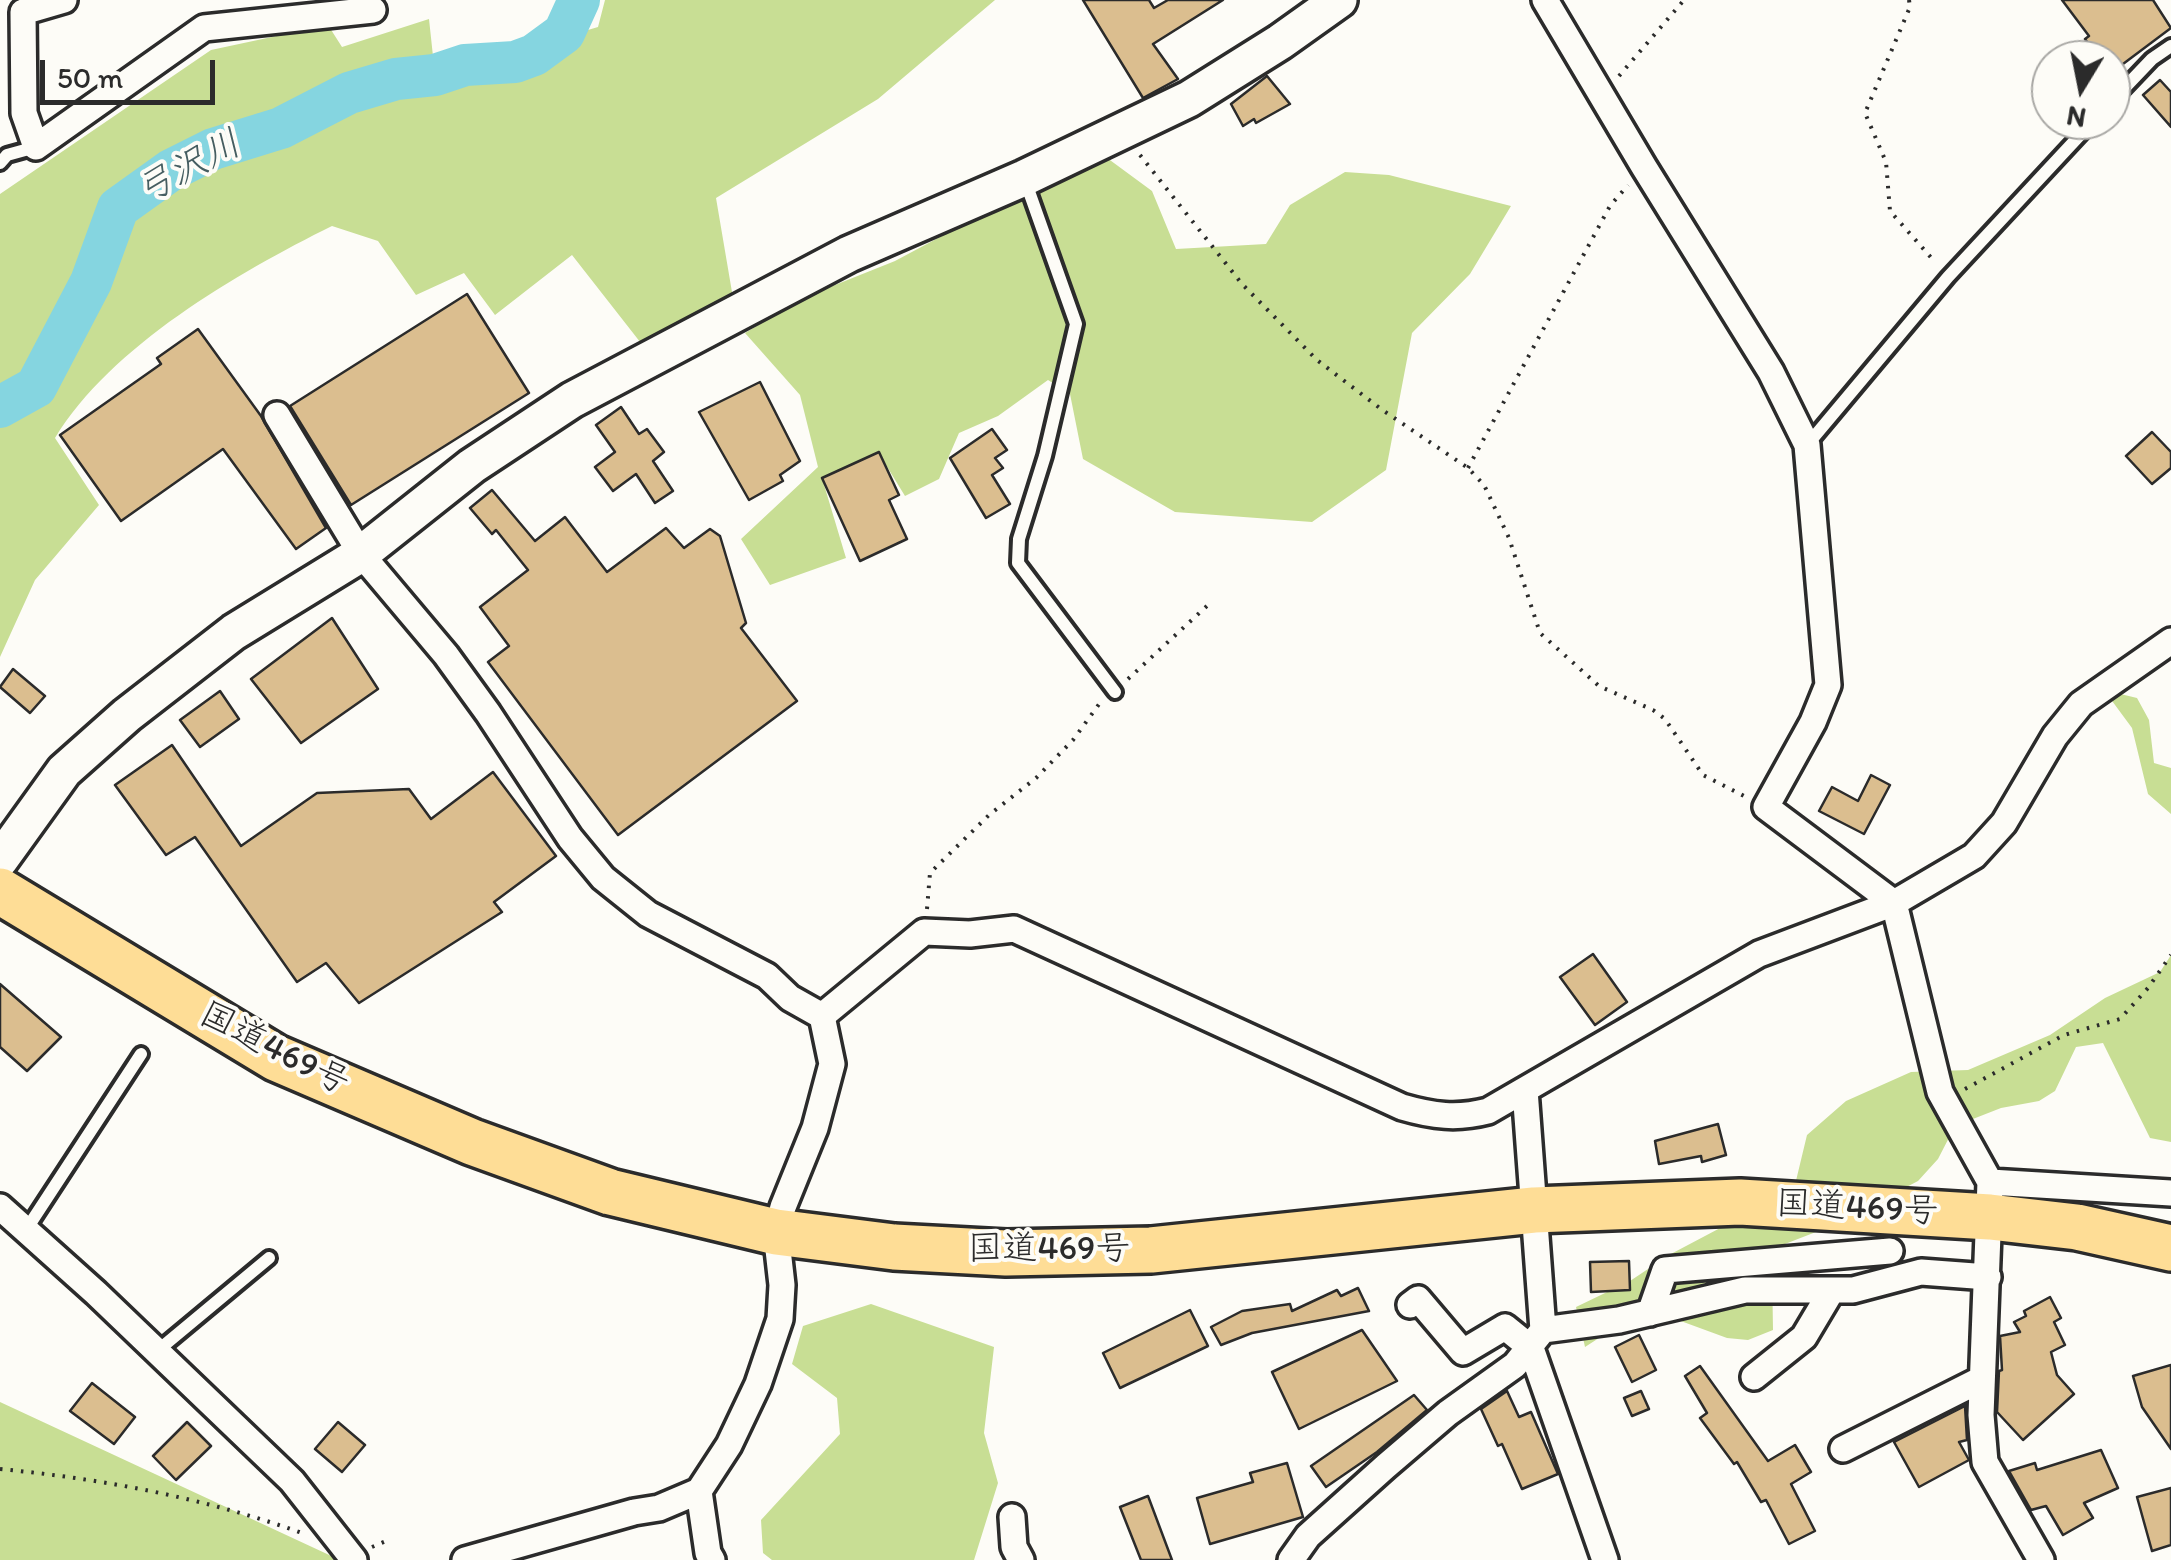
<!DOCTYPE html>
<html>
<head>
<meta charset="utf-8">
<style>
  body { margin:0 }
  #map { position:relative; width:2171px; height:1560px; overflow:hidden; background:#fdfcf7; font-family:Itim,sans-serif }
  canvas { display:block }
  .north { position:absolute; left:2031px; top:40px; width:100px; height:100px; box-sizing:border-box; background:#fdfcf7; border:2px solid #a9a8a5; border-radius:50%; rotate:190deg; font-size:28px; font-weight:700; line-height:40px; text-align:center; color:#2b2b2b }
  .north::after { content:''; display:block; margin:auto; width:35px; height:45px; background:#2b2b2b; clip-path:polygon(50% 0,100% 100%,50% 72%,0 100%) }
  .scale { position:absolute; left:40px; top:60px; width:175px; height:45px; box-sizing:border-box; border:5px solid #2b2b2b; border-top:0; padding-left:12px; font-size:30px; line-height:35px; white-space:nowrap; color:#2b2b2b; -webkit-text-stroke:8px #fdfcf7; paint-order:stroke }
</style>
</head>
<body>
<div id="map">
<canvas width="2171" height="1560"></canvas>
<div class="north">N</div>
<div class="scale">50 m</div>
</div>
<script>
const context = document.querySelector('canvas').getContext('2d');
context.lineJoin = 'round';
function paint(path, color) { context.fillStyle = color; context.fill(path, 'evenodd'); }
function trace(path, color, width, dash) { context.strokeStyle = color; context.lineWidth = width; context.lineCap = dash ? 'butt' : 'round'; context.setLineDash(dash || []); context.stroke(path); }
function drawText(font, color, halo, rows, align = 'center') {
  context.font = font + ' Itim,"Klee One",sans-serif'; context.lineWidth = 8; context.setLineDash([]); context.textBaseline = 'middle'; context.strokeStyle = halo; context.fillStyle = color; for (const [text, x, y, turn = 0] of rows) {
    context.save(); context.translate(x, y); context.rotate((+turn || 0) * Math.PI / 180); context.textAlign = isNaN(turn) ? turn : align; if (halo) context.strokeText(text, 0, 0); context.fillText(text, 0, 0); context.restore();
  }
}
paint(new Path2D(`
  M 605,0 L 995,0 L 878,99 L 716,198 L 733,298 L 644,347 L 572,255 L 495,315 L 464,273 L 416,295 L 378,241 L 332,226 C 237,273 111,346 55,438 L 99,505 L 35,580 L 0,657 L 0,194 L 211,50 L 328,25 L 342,47 L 429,19 L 435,75 L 598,27 Z
  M 1099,152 L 1152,191 L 1176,249 L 1266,244 L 1290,205 L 1345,172 L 1389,175 L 1511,206 L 1470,274 L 1412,333 L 1386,470 L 1312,522 L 1175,512 L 1083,459 L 1070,394 L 1048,380 L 998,416 L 959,433 L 939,479 L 905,496 L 878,452 L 822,478 L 846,558 L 770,585 L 741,539 L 818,467 L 800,395 L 745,333 L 805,297 L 895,261 Z
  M 2104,690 L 2137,698 L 2149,720 L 2154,763 L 2171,768 L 2171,814 L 2148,794 L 2132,728 Z
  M 2171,955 L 2171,1142 L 2150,1138 L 2103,1043 L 2076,1047 L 2055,1091 L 2039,1101 L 2001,1108 L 1955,1126 L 1938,1159 L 1918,1181 L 1834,1225 L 1785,1244 L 1772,1267 L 1773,1330 L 1748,1340 L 1727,1338 L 1678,1320 L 1630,1318 L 1585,1347 L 1576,1307 L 1630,1281 L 1669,1255 L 1794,1189 L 1807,1135 L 1846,1101 L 1911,1072 L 1968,1070 L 2050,1035 L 2105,998 L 2160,972 Z
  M 871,1304 L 994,1347 L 984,1433 L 998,1483 L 974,1560 L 772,1560 L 763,1553 L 761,1520 L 840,1434 L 837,1398 L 792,1364 L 803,1326 Z
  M 0,1402 L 340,1560 L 0,1560 Z`), '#c8de94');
trace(new Path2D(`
  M 0,407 L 36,387 L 91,282 L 118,208 L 171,170 L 213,149 L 281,128 L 349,93 L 396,79 L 435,75 L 465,65 L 515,62 L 534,55 L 564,33 L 579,0`), '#85d5e0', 42);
const building = new Path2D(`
  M 1083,0 L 1149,0 L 1154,8 L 1168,0 L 1223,0 L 1153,44 L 1178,79 L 1143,98 Z
  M 2062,0 L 2153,0 L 2171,28 L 2111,73 L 2111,60 L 2100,60 L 2085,39 L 2089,36 Z
  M 1267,76 L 1290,104 L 1256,123 L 1254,119 L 1243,126 L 1231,104 Z
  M 2160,80 L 2171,92 L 2171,127 L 2143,95 Z
  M 467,294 L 529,393 L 351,505 L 290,406 Z
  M 198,329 L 261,416 L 326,528 L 296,549 L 223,449 L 121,521 L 60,435 L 161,364 L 157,358 Z
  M 760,382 L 800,461 L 780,475 L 783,481 L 749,500 L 699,412 Z
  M 621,407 L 639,434 L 647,429 L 664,452 L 653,461 L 673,491 L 655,503 L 636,474 L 613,491 L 595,467 L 615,452 L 596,425 Z
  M 992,429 L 1007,450 L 995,458 L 1003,468 L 992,475 L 1010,504 L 986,518 L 950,458 Z
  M 2152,432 L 2171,452 L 2171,468 L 2152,484 L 2126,456 Z
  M 879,452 L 899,495 L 889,500 L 907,539 L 860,561 L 822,478 Z
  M 492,490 L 535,541 L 565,517 L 607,572 L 666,528 L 684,548 L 710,529 L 720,536 L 746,623 L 741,628 L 797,701 L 618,835 L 488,662 L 509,646 L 480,607 L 528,570 L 496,530 L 492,534 L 470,508 Z
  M 332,618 L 378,689 L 301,743 L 251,679 Z
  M 13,669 L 45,696 L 30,713 L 0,687 Z
  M 220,691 L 239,719 L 200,747 L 180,720 Z
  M 172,745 L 241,846 L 317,793 L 409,789 L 431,819 L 493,772 L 556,856 L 494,902 L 502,912 L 359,1003 L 326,963 L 297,982 L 195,837 L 166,855 L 115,785 Z
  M 1871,775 L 1890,785 L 1864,834 L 1819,811 L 1832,787 L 1858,801 Z
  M 1593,954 L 1627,1002 L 1595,1025 L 1560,977 Z
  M 0,984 L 61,1037 L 27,1071 L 0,1047 Z
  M 1718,1124 L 1726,1155 L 1702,1162 L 1701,1156 L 1659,1164 L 1655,1141 Z
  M 1629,1261 L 1630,1290 L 1591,1292 L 1590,1262 Z
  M 1358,1288 L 1369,1311 L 1252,1333 L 1221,1345 L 1211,1327 L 1242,1311 L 1290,1304 L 1292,1311 L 1337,1290 L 1341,1296 Z
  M 2050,1297 L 2061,1318 L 2054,1322 L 2065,1345 L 2051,1352 L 2057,1375 L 2074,1394 L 2023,1440 L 1997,1412 L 1999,1371 L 2002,1370 L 2000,1336 L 2020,1332 L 2014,1322 L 2026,1316 L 2024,1311 Z
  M 1190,1310 L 1208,1346 L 1120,1388 L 1103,1353 Z
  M 1362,1330 L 1397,1381 L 1299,1429 L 1272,1372 Z
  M 1639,1335 L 1656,1370 L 1632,1382 L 1615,1347 Z
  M 2171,1365 L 2171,1449 L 2142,1407 L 2133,1376 Z
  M 1700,1366 L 1768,1461 L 1795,1445 L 1811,1472 L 1791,1484 L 1815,1531 L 1789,1544 L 1766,1500 L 1761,1502 L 1737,1462 L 1734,1464 L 1700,1418 L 1707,1413 L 1685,1376 Z
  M 92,1383 L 135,1417 L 114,1444 L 70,1411 Z
  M 1507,1391 L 1519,1417 L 1531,1412 L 1558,1474 L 1522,1489 L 1502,1444 L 1498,1446 L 1481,1409 Z
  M 1641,1391 L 1649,1409 L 1632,1416 L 1624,1398 Z
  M 1414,1395 L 1427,1410 L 1377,1452 L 1326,1487 L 1311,1466 Z
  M 1965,1406 L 1967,1440 L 1959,1442 L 1969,1460 L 1919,1487 L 1894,1442 Z
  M 187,1422 L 211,1446 L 176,1480 L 153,1456 Z
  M 338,1422 L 365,1445 L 342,1472 L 315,1449 Z
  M 2101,1450 L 2118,1488 L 2084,1503 L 2093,1518 L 2063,1535 L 2046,1506 L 2031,1510 L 2009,1471 L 2035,1463 L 2037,1470 Z
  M 1287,1463 L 1303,1517 L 1210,1544 L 1197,1498 L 1253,1482 L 1250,1473 Z
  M 2171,1488 L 2171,1545 L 2152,1551 L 2137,1497 Z
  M 1148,1496 L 1172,1560 L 1141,1560 L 1120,1507 Z`);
paint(building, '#dbbe8f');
trace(building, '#2b2b2b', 2.5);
const lane = new Path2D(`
  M 2111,102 L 2152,59 L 2171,46
  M 0,163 L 7,155 L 36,147
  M 1026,183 L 1076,324 L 1045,456 L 1019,539 L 1018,563 L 1115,692
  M 1808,444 L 1948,277 L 2094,120
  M 26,1230 L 141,1054
  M 156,1352 L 269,1258`);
const street = new Path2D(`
  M 64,0 L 23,12 L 24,113 L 36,147 L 204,28 L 373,10
  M 1545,0 L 1644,167 L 1771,372 L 1807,445 L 1828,685 L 1813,722 L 1766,807 L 1894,903 L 1940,1092 L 1990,1182 L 1981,1415 L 1985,1462 L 2041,1560
  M 277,415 L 361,554 L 446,655 L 488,713 L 570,838 L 603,878 L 648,914 L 767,976 L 790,998 L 822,1016 L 832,1064 L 815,1128 L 783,1207 L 776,1232 L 782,1285 L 780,1319 L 758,1384 L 729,1445 L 699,1491 L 659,1508 L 634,1512 L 465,1560
  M 822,1016 L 924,932 L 970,934 L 1014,929 L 1402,1107 C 1433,1116 1457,1119 1488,1111 L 1759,954 L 1894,903 L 1974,856 L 2004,823 L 2055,736 L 2081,704 L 2171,641
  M 1525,1090 L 1543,1330
  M 1990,1182 L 2171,1193
  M 0,1207 L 96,1293 L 292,1481 L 354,1560
  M 1410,1305 L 1418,1299 L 1463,1352 L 1505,1327 L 1531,1348 L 1605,1560
  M 1650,1313 L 1665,1270 L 1890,1251
  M 1754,1377 L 1804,1337 L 1832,1290
  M 1843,1449 L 1982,1379
  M 699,1491 L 708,1553 L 712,1560
  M 1012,1517 L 1014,1547 L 1021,1560
  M 1291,1560 L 1308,1536 L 1386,1466 L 1448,1413 L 1515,1365 L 1543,1330 L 1619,1320 L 1745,1290 L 1853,1290 L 1921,1272 L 1988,1277`);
const secondary = new Path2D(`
  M 0,860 L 64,771 L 127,715 L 234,632 L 361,554 L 472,466 L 572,400 L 849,254 L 1024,178 L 1189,99 L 1280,42 L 1339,0`);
const highway = new Path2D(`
  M 0,891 L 276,1058 L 472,1142 L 610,1192 L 776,1232 L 894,1247 L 1006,1253 L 1151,1250 L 1534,1210 L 1740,1202 L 1990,1217 L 2077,1227 L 2171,1248`);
trace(lane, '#2b2b2b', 20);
trace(street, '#2b2b2b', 32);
trace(secondary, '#2b2b2b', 42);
trace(highway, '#2b2b2b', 52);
trace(new Path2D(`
  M 1909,0 L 1910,7 L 1865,113 L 1886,162 L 1890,211 L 1935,262
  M 1619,76 L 1684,0
  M 1140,155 L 1242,284 L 1317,360 L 1381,409 L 1468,468 L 1484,485 L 1509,538 L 1540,633 L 1599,686 L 1653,710 L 1665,719 L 1703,775 L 1744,796
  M 1468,468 L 1610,206 L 1628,185
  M 1128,679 L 1209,604
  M 927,909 L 930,873 L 989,815 L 1036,778 L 1073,740 L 1102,700
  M 1965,1089 L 2064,1035 L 2120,1019 L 2148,988 L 2171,955
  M 0,1469 C 103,1479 205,1498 302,1533
  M 372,1547 L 386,1541`), '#2b2b2b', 4, [2.5, 8]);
trace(lane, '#fdfcf7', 12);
trace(street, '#fdfcf7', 25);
trace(secondary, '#fdfcf7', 35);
trace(highway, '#fedd96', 45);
drawText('35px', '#2b2b2b', '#fdfcf7', [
  ["国道469号",274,1050,27],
  ["国道469号",1857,1209,3],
  ["国道469号",1049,1250]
]);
drawText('italic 38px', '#465e61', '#fdfcf7', [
  ["弓沢川",189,169,-28]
]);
</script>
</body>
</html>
